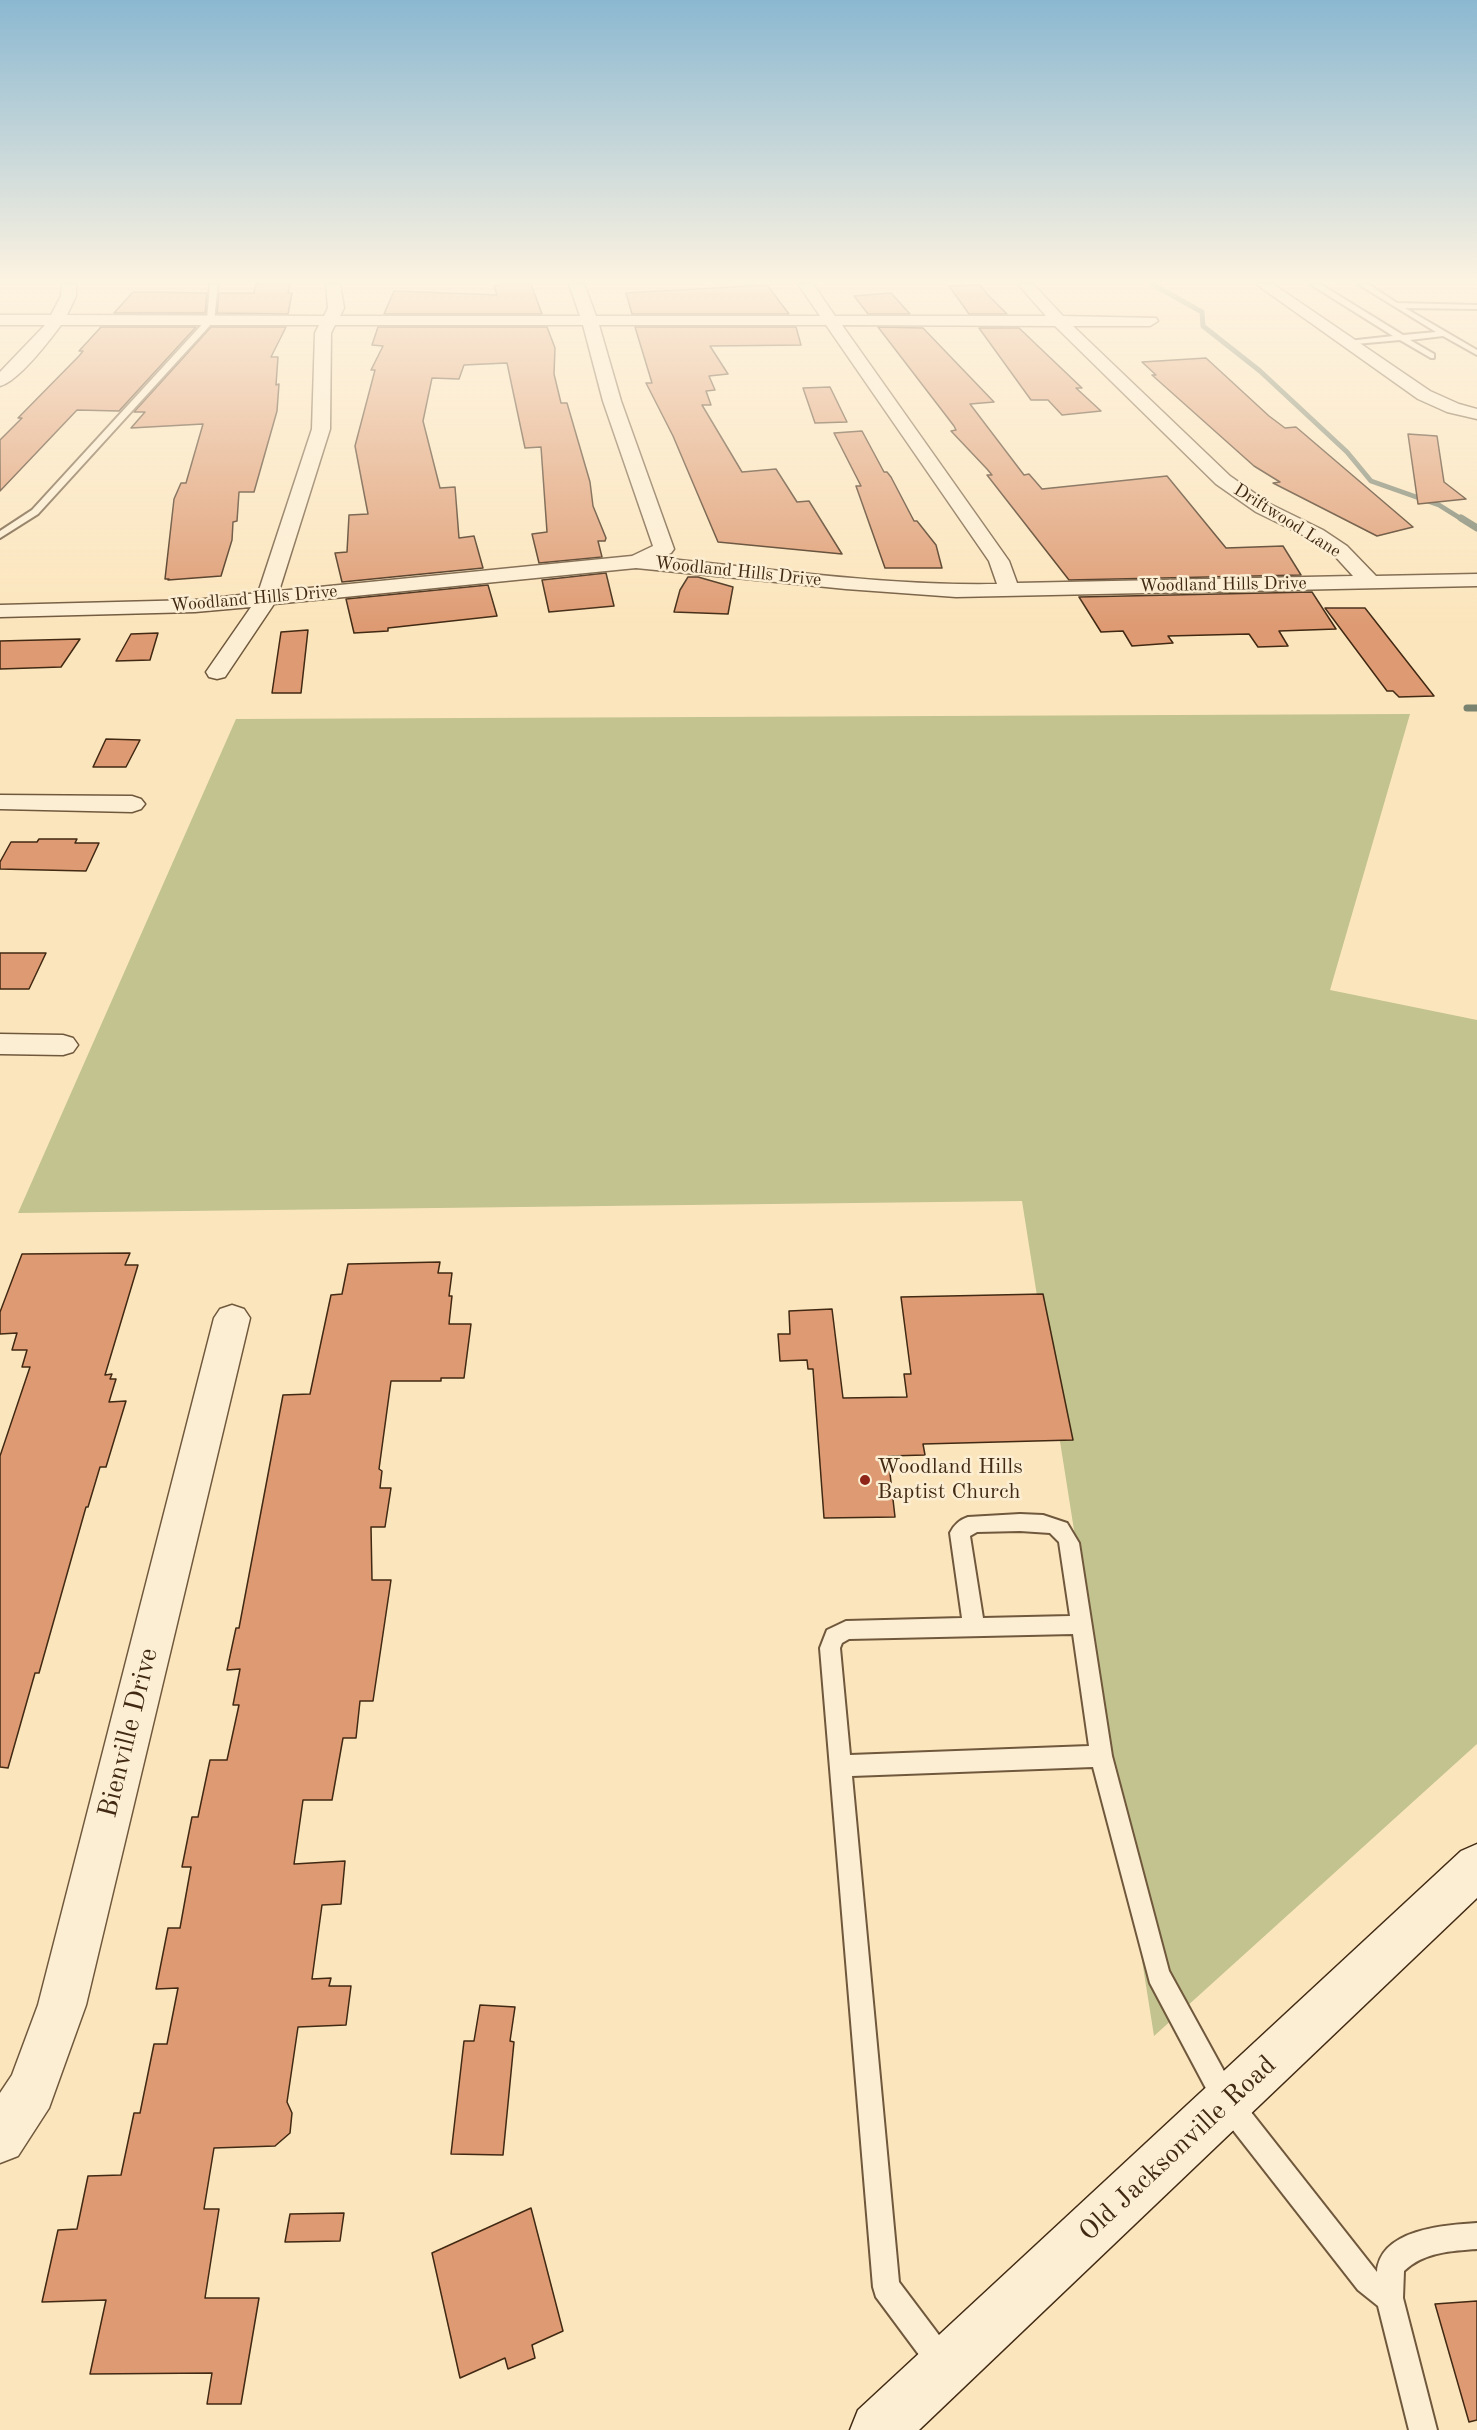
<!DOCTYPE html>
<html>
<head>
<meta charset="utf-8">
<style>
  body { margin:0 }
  canvas { display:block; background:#fbe5bc }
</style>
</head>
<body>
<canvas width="1477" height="2430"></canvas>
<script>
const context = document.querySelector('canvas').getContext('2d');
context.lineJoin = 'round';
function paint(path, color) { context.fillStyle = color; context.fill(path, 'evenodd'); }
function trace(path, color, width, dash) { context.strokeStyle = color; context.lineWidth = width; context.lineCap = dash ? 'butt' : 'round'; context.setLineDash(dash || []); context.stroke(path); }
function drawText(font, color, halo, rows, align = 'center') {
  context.font = font + ' "Old Standard TT",serif'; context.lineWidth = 5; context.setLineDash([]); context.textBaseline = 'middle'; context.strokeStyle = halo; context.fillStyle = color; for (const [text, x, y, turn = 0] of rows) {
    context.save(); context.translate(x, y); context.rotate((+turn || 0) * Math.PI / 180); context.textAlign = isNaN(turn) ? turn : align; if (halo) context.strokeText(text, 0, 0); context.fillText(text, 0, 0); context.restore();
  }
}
paint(new Path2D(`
  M 1410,714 L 1330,990 L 1477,1020 L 1477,1744 L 1154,2036 L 1022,1201 L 18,1213 L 236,719 Z`), '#c2c38e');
trace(new Path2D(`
  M 1152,284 L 1202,312 L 1203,326 L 1260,371 L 1347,452 L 1371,481 L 1439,505 L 1463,520`), '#798370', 5);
trace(new Path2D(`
  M 1461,518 L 1477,528
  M 1467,708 L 1477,708`), '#798370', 7);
const building = new Path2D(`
  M 256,284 L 290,284 L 288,293 L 292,293 L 288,314 L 217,313 L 219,293 L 254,293 Z
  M 503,284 L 531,284 L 542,314 L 384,314 L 394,291 L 497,295 L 494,286 Z
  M 767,285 L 789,314 L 632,314 L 626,293 Z
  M 980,285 L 988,295 L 1007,314 L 969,314 L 949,286 Z
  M 133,292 L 207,293 L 205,313 L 114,313 Z
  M 891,293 L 910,314 L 868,314 L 854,296 Z
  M 101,327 L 196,327 L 119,411 L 77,410 L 0,491 L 0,440 L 22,418 L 18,418 L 79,356 L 83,351 L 79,351 Z
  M 211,327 L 286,327 L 271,357 L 278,357 L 276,385 L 279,384 L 277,411 L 254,492 L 239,492 L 237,521 L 233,522 L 232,540 L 221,576 L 168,580 L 169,579 L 165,579 L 174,499 L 181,483 L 186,483 L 203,424 L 131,428 L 145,412 L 134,412 Z
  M 378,327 L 547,327 L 555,348 L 554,374 L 561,403 L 567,403 L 590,482 L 593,506 L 606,538 L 605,541 L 598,541 L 602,557 L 539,563 L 532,534 L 547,532 L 541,447 L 525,448 L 507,363 L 464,365 L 459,379 L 432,378 L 423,421 L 440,488 L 455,487 L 459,538 L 474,536 L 483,568 L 342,582 L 335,553 L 347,552 L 349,515 L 368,514 L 355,446 L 375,370 L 371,370 L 383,346 L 372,345 Z
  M 635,327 L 796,327 L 801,345 L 710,346 L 728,374 L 709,376 L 715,390 L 706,391 L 711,405 L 702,405 L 742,472 L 776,469 L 797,502 L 809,501 L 842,554 L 718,542 L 673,436 L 646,383 L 652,383 Z
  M 878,327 L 923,328 L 994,402 L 970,404 L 1024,475 L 1029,474 L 1042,489 L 1167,476 L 1226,548 L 1283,546 L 1301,575 L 1069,580 L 987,475 L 992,475 L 987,469 L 951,431 L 956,430 L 954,426 Z
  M 979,328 L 1019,328 L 1082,388 L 1076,388 L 1101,411 L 1062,415 L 1048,400 L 1031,400 Z
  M 1206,358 L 1269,416 L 1285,428 L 1296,427 L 1413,527 L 1377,536 L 1273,483 L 1280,482 L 1254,466 L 1152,375 L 1156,375 L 1142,362 Z
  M 830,387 L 847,422 L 815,423 L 803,388 Z
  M 862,431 L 884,472 L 887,472 L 891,477 L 914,521 L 917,521 L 936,545 L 942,568 L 885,568 L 856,486 L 861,486 L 834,433 Z
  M 1408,434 L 1437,436 L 1444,482 L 1466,499 L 1418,504 Z
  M 606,573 L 614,606 L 549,612 L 542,580 Z
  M 688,577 L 698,577 L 733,587 L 728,614 L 674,612 L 680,590 Z
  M 488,585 L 497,616 L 388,628 L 388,631 L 354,633 L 346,599 Z
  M 1312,592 L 1336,629 L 1279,631 L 1288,646 L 1258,647 L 1249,634 L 1168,636 L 1173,643 L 1132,646 L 1123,631 L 1101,632 L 1079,597 Z
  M 1325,608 L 1365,608 L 1434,696 L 1399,697 L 1393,691 L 1387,691 Z
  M 308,630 L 301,693 L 272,693 L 281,632 Z
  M 158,633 L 150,660 L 116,661 L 131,634 Z
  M 80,639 L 61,667 L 0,669 L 0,641 Z
  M 106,739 L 140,740 L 126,767 L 93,767 Z
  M 39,839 L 77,839 L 75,843 L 99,843 L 86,871 L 0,869 L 0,862 L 11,842 L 37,842 Z
  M 0,953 L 46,953 L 29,989 L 0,989 Z
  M 130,1253 L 125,1265 L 138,1265 L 105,1375 L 112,1374 L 110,1379 L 116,1379 L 109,1402 L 126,1401 L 106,1467 L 100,1467 L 88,1507 L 86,1507 L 39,1673 L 35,1673 L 8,1768 L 0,1767 L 0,1456 L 30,1367 L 22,1367 L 27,1350 L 12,1350 L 17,1333 L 0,1334 L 0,1312 L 22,1254 Z
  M 440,1262 L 438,1273 L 452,1273 L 449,1296 L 452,1296 L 449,1324 L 471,1324 L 464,1378 L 441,1378 L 441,1381 L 391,1381 L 379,1469 L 382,1471 L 380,1488 L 391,1488 L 385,1527 L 371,1527 L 372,1580 L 391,1580 L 373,1701 L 360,1701 L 356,1738 L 343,1738 L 332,1800 L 303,1800 L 294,1864 L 345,1861 L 341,1904 L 322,1905 L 312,1979 L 331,1978 L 329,1986 L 351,1986 L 346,2025 L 298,2027 L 287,2102 L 292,2113 L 290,2133 L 275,2146 L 214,2148 L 204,2209 L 219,2209 L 205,2298 L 259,2298 L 241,2404 L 207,2404 L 212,2373 L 90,2374 L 106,2300 L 42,2302 L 58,2230 L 77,2229 L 88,2176 L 121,2175 L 134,2113 L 140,2113 L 154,2044 L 167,2044 L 178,1988 L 156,1989 L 168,1928 L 180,1928 L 191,1867 L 182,1867 L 192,1817 L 198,1817 L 210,1760 L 227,1760 L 239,1705 L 233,1705 L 240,1669 L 227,1670 L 236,1628 L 239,1628 L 283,1395 L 310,1394 L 331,1295 L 342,1294 L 348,1264 Z
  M 1043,1294 L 1073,1440 L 923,1444 L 925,1455 L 888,1456 L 895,1517 L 824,1518 L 813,1369 L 808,1369 L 807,1360 L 780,1361 L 778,1334 L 790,1334 L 789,1311 L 832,1309 L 843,1398 L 907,1397 L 904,1374 L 911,1374 L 901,1297 Z
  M 480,2005 L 515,2007 L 510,2041 L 514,2042 L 503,2155 L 451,2154 L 464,2041 L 474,2041 Z
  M 531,2208 L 563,2331 L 532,2345 L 535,2358 L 508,2369 L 505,2358 L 460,2378 L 432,2253 Z
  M 344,2213 L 340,2241 L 285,2242 L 290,2214 Z
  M 1477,2301 L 1477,2420 L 1469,2422 L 1435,2304 Z`);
paint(building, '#de9b73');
trace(building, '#412913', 1.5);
const lane = new Path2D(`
  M 210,284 L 218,284 L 214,321 L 38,514 L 0,538 L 0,531 L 32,510 L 207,319 Z
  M 1310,284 L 1320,284 L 1403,335 L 1436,332 L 1358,284 L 1368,284 L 1397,303 L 1477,305 L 1477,309 L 1405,308 L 1477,350 L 1477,355 L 1443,336 L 1410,340 L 1434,354 L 1434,358 L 1431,358 L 1400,340 L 1345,345 L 1344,343 L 1348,341 L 1393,336 Z
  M 1020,1514 L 1043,1515 L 1067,1523 L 1079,1543 L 1112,1756 L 1169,1971 L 1236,2093 L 1377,2272 C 1380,2229 1445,2225 1477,2223 L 1477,2249 C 1451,2251 1424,2252 1404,2271 L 1403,2298 L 1437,2430 L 1409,2430 L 1378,2306 L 1358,2290 L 1218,2111 L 1150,1983 L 1093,1767 L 852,1776 L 899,2282 L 951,2351 L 955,2361 L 951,2371 L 941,2375 L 931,2371 L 876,2297 L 873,2287 L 820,1648 L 827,1630 L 846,1621 L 962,1618 L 950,1533 C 954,1525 959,1520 968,1517 ZM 1020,1531 L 1050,1533 L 1059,1542 L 1070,1616 L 983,1618 L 970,1536 L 977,1532 ZM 1073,1634 L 1089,1746 L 850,1755 L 840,1648 L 842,1643 L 849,1639 Z`);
const street = new Path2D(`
  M 62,284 L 76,284 L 76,296 L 67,315 L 324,316 L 328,308 L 326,284 L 340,284 L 344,308 L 340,316 L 580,316 L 569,284 L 584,284 L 596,316 L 820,316 L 798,284 L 813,284 L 835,316 L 1046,316 L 1018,284 L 1033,284 L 1063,316 L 1156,318 L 1158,321 L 1150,326 L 1073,326 L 1230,476 L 1270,504 L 1323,530 L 1347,546 L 1376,576 L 1477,574 L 1477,586 L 956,597 L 846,589 L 636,568 L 274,604 L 225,677 L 217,679 L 209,677 L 206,672 L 251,607 L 195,612 L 0,617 L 0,605 L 195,600 L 258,593 L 312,429 L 315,333 L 319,325 L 61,325 C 49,341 19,381 0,386 L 0,372 L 45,325 L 0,325 L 0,315 L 51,315 L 61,296 ZM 335,325 L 583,325 L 603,401 L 653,546 L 632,556 L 279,591 L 330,429 L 331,333 ZM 599,325 L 826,325 L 989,561 L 997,584 C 885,586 772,569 660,558 L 671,553 L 674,549 L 621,401 ZM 842,325 L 1055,326 L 1216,484 L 1256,512 L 1309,538 L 1333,554 L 1353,576 L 1017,583 L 1009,561 Z
  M 1256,284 L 1273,284 L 1430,391 L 1459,404 L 1477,409 L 1477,419 L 1447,412 L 1418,399 Z
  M 0,795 L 132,796 L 141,799 L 145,804 L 141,809 L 132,812 L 0,809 Z
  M 0,1034 L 63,1035 L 73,1038 L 78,1045 L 73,1052 L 63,1055 L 0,1054 Z
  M 232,1305 L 244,1309 L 250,1318 L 86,2005 L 49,2108 L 18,2156 L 0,2163 L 0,2093 L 12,2075 L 38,2005 L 214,1318 L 220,1309 Z`);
const secondary = new Path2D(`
  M 1477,1844 L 1477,1898 L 919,2430 L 850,2430 L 858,2410 L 1461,1851 Z`);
trace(lane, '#70583d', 4);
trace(street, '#70583d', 3);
trace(secondary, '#412913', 3);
paint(lane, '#fceed3');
paint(street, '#fceed3');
paint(secondary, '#fceed3');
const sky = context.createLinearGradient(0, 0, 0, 625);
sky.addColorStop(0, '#8bb8d1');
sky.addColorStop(0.45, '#fdf3e1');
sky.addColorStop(1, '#fdf3e100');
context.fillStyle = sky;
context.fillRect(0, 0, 1477, 625);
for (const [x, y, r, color] of [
  [865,1480,6,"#8f2418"]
]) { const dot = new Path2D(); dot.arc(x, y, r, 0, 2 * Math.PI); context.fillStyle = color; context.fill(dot); trace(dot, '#fceed3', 2); }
drawText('18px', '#412913', '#fceed3', [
  ["Driftwood Lane",1287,521,32],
  ["Woodland Hills Drive",738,572,6],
  ["Woodland Hills Drive",1223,585,-1],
  ["Woodland Hills Drive",254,599,-5]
]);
drawText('22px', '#412913', '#fceed3', [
  ["Woodland Hills",877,1467],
  ["Baptist Church",877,1492]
], 'left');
drawText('27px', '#412913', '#fceed3', [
  ["Bienville Drive",129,1733,-76],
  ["Old Jacksonville Road",1178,2149,-43]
]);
</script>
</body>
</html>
